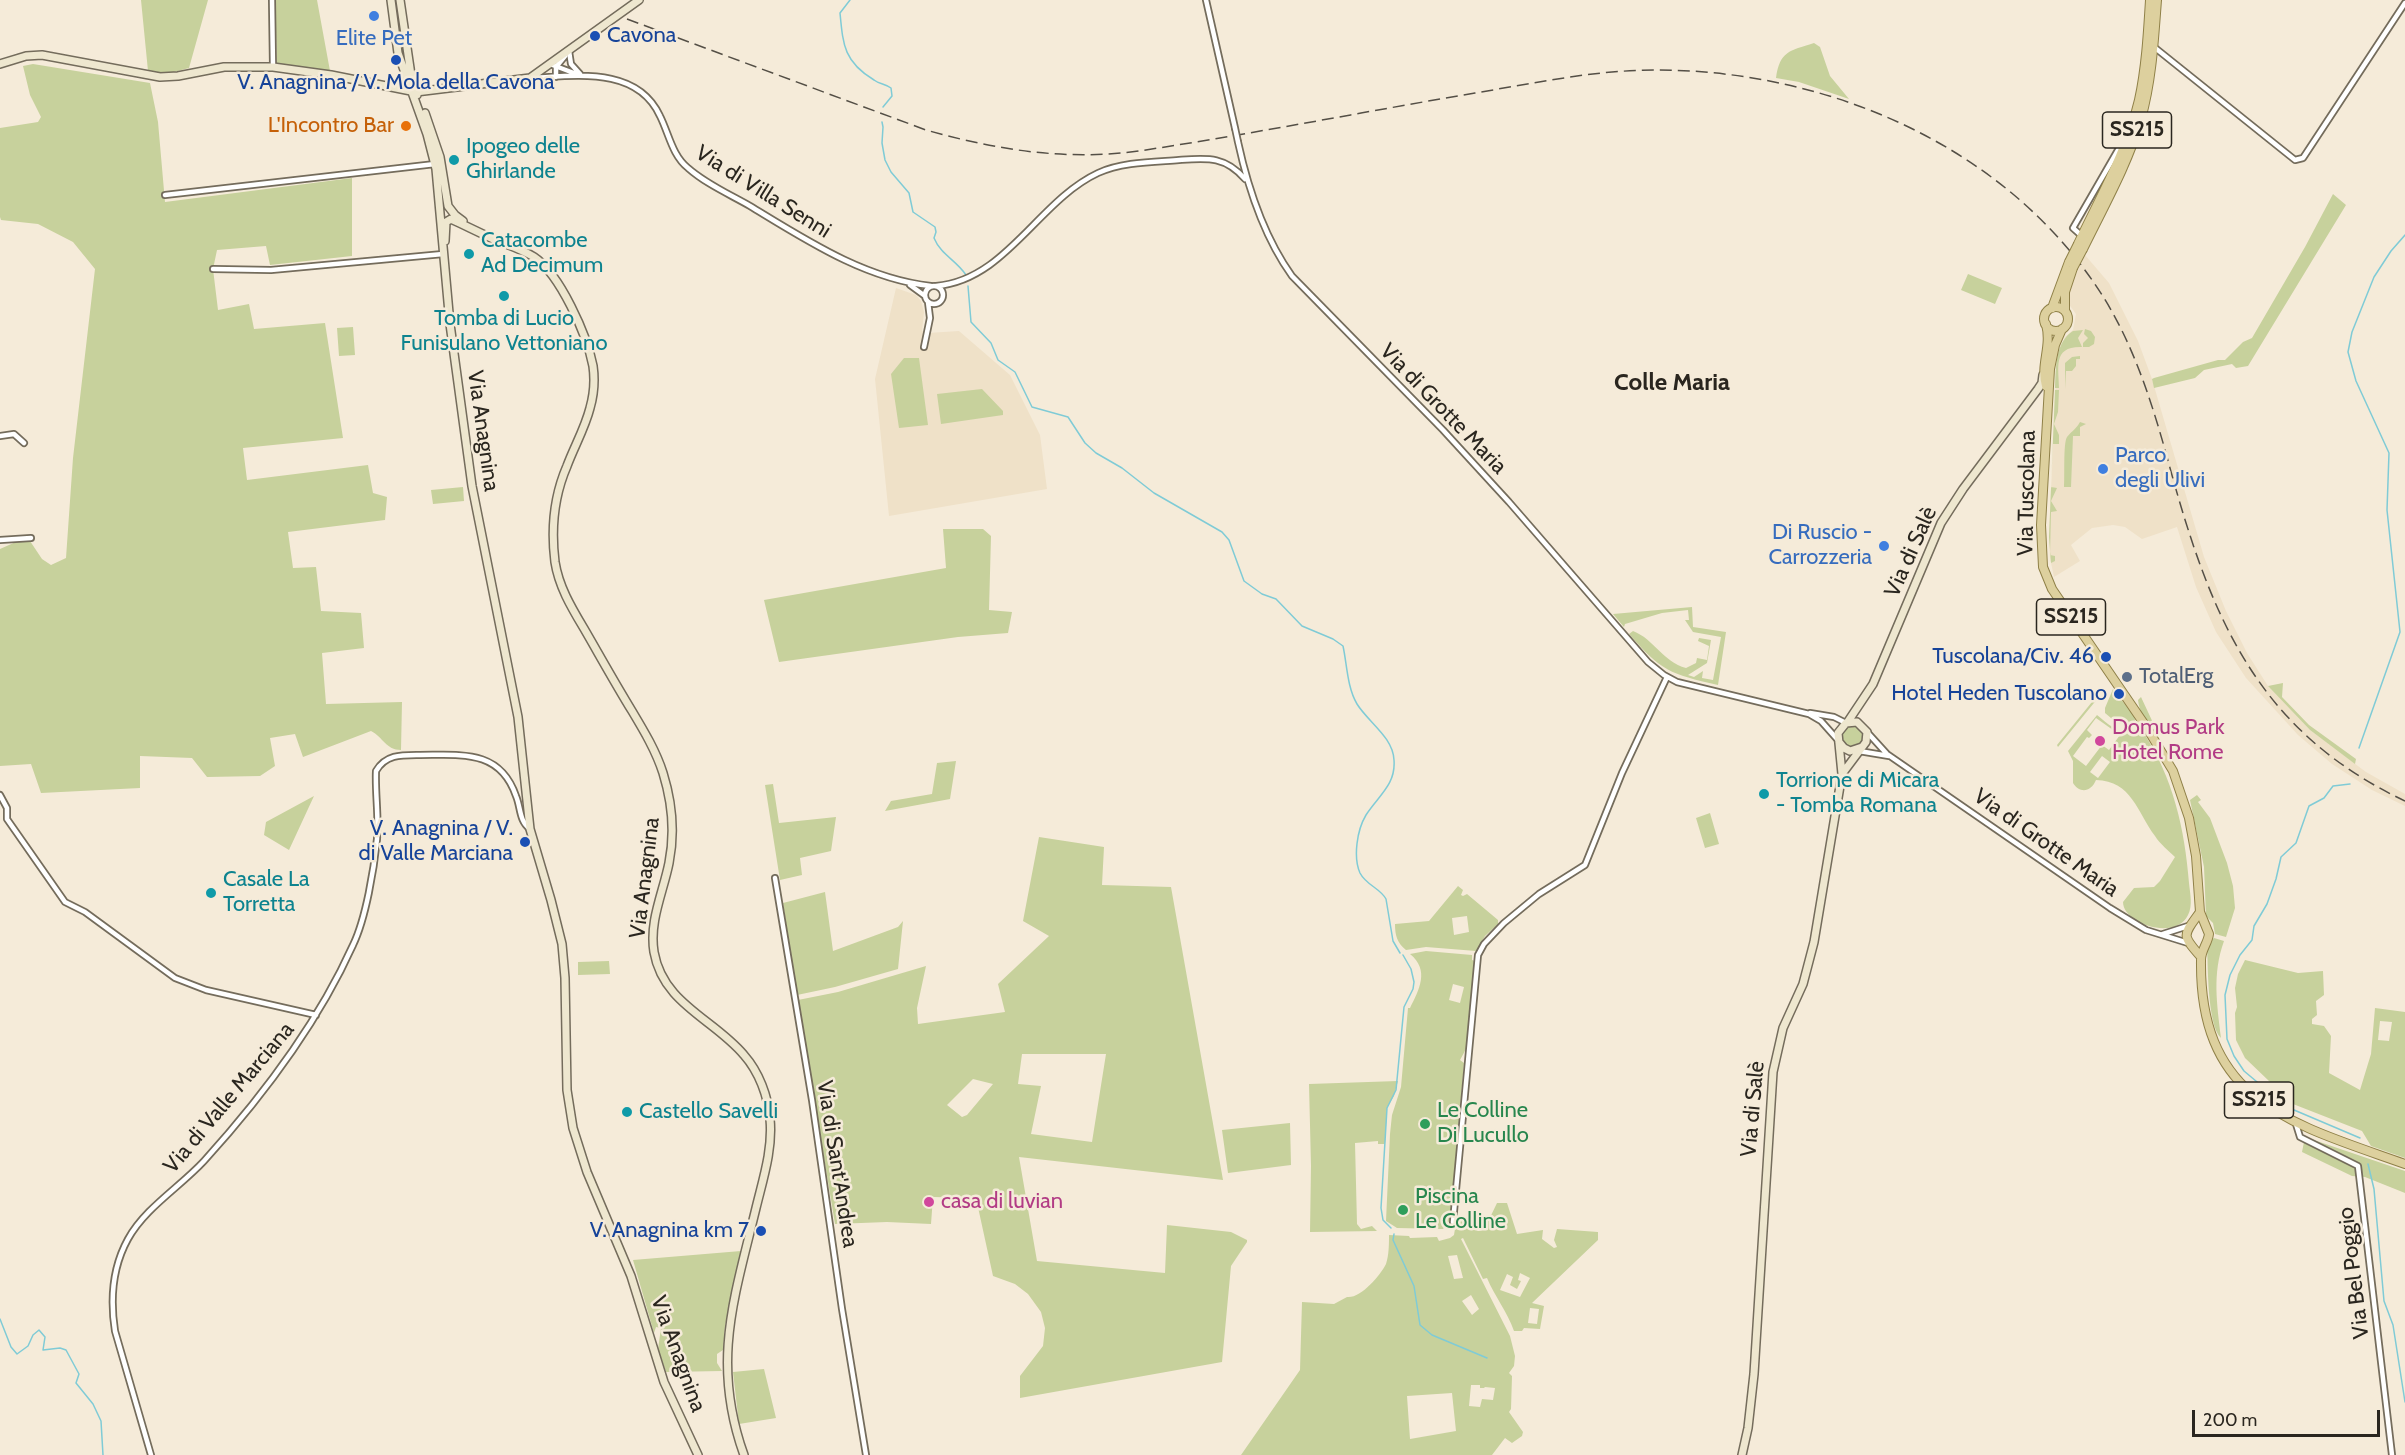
<!DOCTYPE html>
<html>
<head>
<meta charset="utf-8">
<style>
  body { margin:0 }
  #map { position:relative; width:2405px; height:1455px; overflow:hidden; background:#f5ebd9; font-family:Cabin,sans-serif }
  canvas { display:block }
  .scale { position:absolute; left:2192px; top:1410px; width:188px; height:27px; box-sizing:border-box; border:3px solid #2a261f; border-top:0; padding-left:8px; font-size:18px; line-height:21px; white-space:nowrap; color:#2a261f; -webkit-text-stroke:4px #f5ebd9; paint-order:stroke }
</style>
</head>
<body>
<div id="map">
<canvas width="2405" height="1455"></canvas>
<div class="scale">200 m</div>
</div>
<script>
const context = document.querySelector('canvas').getContext('2d');
context.lineJoin = 'round';
function paint(path, color) { context.fillStyle = color; context.fill(path, 'evenodd'); }
function trace(path, color, width, dash) { context.strokeStyle = color; context.lineWidth = width; context.lineCap = dash ? 'butt' : 'round'; context.setLineDash(dash || []); context.stroke(path); }
function drawText(font, color, halo, rows, align = 'center') {
  context.font = font + ' Cabin,sans-serif'; context.lineWidth = 5; context.setLineDash([]); context.textBaseline = 'middle'; context.strokeStyle = halo; context.fillStyle = color; for (const [text, x, y, turn = 0] of rows) {
    context.save(); context.translate(x, y); context.rotate((+turn || 0) * Math.PI / 180); context.textAlign = isNaN(turn) ? turn : align; if (halo) context.strokeText(text, 0, 0); context.fillText(text, 0, 0); context.restore();
  }
}
paint(new Path2D(`
  M 2085,255 L 2109,283 L 2138,341 L 2152,379 L 2204,557 L 2226,611 L 2247,653 L 2268,686 L 2310,730 L 2366,772 L 2405,794 L 2405,806 L 2372,790 L 2332,764 L 2298,735 L 2246,678 L 2216,632 L 2196,587 L 2177,527 L 2142,539 L 2125,527 L 2113,525 L 2092,528 L 2071,545 L 2080,561 L 2054,577 L 2050,558 L 2049,537 L 2056,377 L 2059,352 L 2065,337 L 2073,330 L 2076,314 L 2068,303 L 2069,289 Z
  M 896,288 L 916,295 L 921,301 L 924,312 L 922,331 L 928,333 L 959,331 L 1010,375 L 1040,435 L 1047,489 L 889,516 L 875,379 Z`), '#efe1c8');
paint(new Path2D(`
  M 141,0 L 208,0 L 189,68 L 166,74 L 148,71 Z
  M 275,0 L 317,0 L 330,71 L 277,64 Z
  M 1814,43 L 1820,47 L 1830,76 L 1849,99 L 1799,82 L 1776,78 C 1780,51 1789,51 1814,43 Z
  M 33,64 L 150,83 L 158,122 L 165,202 L 352,178 L 352,256 L 270,265 L 266,246 L 217,250 L 213,269 L 218,310 L 249,304 L 254,329 L 325,323 L 343,438 L 243,448 L 247,480 L 368,465 L 373,493 L 387,497 L 385,520 L 288,532 L 293,568 L 316,567 L 321,611 L 361,613 L 364,648 L 322,653 L 326,704 L 402,702 L 401,750 C 386,750 383,737 371,731 L 303,757 L 295,734 L 270,738 L 275,766 L 260,776 L 207,777 L 192,758 L 140,756 L 140,788 L 41,793 L 31,764 L 0,766 L 0,549 L 18,541 L 30,541 L 42,559 L 51,565 L 66,558 L 73,458 L 95,269 L 73,242 L 38,224 L 1,220 L 0,217 L 0,128 L 38,122 L 41,117 L 30,95 L 23,66 Z
  M 2333,194 L 2346,205 L 2248,366 L 2236,368 L 2232,364 L 2204,370 L 2195,378 L 2154,388 L 2152,379 L 2154,378 L 2218,360 L 2225,360 L 2243,342 L 2252,338 L 2305,247 Z
  M 1968,274 L 2002,288 L 1995,304 L 1961,290 Z
  M 353,327 L 355,355 L 339,356 L 337,328 Z
  M 2085,329 L 2091,331 L 2095,337 L 2094,344 L 2089,347 L 2083,347 L 2083,343 L 2088,338 L 2084,334 Z
  M 2083,330 L 2078,338 L 2082,347 C 2052,346 2059,368 2059,388 L 2055,388 C 2056,368 2055,342 2073,331 Z
  M 2080,356 L 2080,359 L 2076,359 L 2076,366 L 2072,371 L 2066,371 L 2065,389 L 2065,363 L 2072,357 Z
  M 904,358 L 919,358 L 928,425 L 899,428 L 891,374 Z
  M 982,389 L 1003,411 L 1003,415 L 941,424 L 937,394 Z
  M 2055,390 L 2059,390 L 2058,412 L 2054,424 L 2059,435 L 2059,444 L 2053,444 L 2051,487 L 2057,488 L 2051,501 L 2057,511 L 2051,512 L 2050,555 L 2055,556 L 2055,561 L 2051,563 L 2049,537 Z
  M 2080,422 L 2086,424 L 2080,427 L 2080,436 L 2073,436 L 2071,487 L 2064,487 C 2065,477 2063,443 2067,437 C 2072,431 2076,429 2080,422 Z
  M 463,487 L 464,501 L 433,504 L 431,490 Z
  M 943,529 L 983,529 L 991,536 L 989,610 L 1012,612 L 1008,633 L 958,637 L 779,662 L 764,600 L 946,568 Z
  M 1692,607 L 1693,627 L 1726,632 L 1718,685 C 1670,674 1661,671 1629,634 L 1633,631 C 1654,639 1663,662 1686,668 L 1696,663 L 1697,658 L 1707,660 L 1709,646 L 1698,641 L 1699,638 L 1711,640 L 1707,663 L 1688,675 L 1694,677 L 1703,671 L 1702,678 L 1713,680 L 1721,637 L 1693,632 L 1685,620 L 1689,620 L 1688,610 L 1662,613 L 1625,624 L 1624,627 L 1613,614 Z
  M 2283,683 L 2282,697 L 2309,725 L 2356,759 L 2355,764 L 2310,730 L 2268,686 Z
  M 2113,689 L 2134,716 L 2136,724 L 2117,723 L 2105,713 L 2105,708 Z
  M 2096,697 L 2098,698 L 2058,747 L 2057,745 Z
  M 2141,697 L 2155,727 C 2145,723 2139,710 2138,700 Z
  M 2097,715 C 2110,726 2125,739 2143,732 C 2173,777 2185,830 2189,883 C 2190,893 2193,906 2188,915 C 2176,941 2123,924 2123,902 L 2134,888 L 2154,887 L 2160,881 L 2175,857 C 2168,850 2160,844 2155,836 C 2137,812 2132,781 2096,780 C 2091,792 2080,794 2073,783 L 2073,761 L 2068,751 ZM 2096,718 L 2120,735 L 2109,750 L 2102,745 L 2086,766 L 2073,756 L 2087,737 L 2089,738 L 2092,735 L 2087,730 ZM 2102,756 L 2110,762 L 2098,778 L 2090,772 Z
  M1842 737a11 11 0 1 1 22 0a11 11 0 1 1-22 0Z
  M 956,761 L 950,799 L 885,811 L 891,801 L 932,794 L 937,763 Z
  M 773,784 L 779,823 L 836,817 L 831,851 L 800,858 L 802,875 L 780,880 L 765,785 Z
  M 2197,795 L 2201,800 L 2198,802 L 2210,818 L 2227,863 L 2233,886 L 2235,908 L 2226,937 L 2215,934 L 2213,923 L 2206,916 L 2204,867 L 2190,800 Z
  M 314,796 L 289,850 L 264,835 L 266,822 Z
  M 1710,813 L 1719,844 L 1705,848 L 1696,818 Z
  M 1039,837 L 1104,847 L 1102,885 L 1171,887 L 1223,1180 L 1019,1157 L 1037,1261 L 1165,1273 L 1167,1225 L 1231,1232 L 1247,1240 L 1247,1242 L 1231,1266 L 1222,1362 L 1020,1398 L 1020,1376 L 1043,1346 L 1045,1328 L 1041,1312 L 1028,1294 L 1015,1284 L 993,1276 L 976,1198 L 933,1197 L 931,1224 L 887,1222 L 835,1224 L 798,1000 L 838,992 L 926,966 L 917,1008 L 918,1024 L 1005,1012 L 998,984 L 1049,936 L 1023,921 ZM 1022,1054 L 1106,1054 L 1092,1142 L 1031,1134 L 1041,1086 L 1018,1084 ZM 973,1079 L 993,1084 L 967,1115 L 962,1117 L 947,1105 Z
  M 1458,886 L 1463,890 L 1461,895 L 1463,896 L 1467,894 L 1498,920 L 1498,924 L 1485,936 L 1476,951 L 1426,947 L 1406,950 C 1397,943 1395,935 1395,924 L 1429,921 ZM 1467,916 L 1469,932 L 1454,935 L 1452,918 Z
  M 825,892 L 833,951 L 898,927 L 903,921 L 898,969 L 835,987 L 797,995 L 783,903 Z
  M 2214,938 L 2224,941 C 2212,974 2217,1004 2221,1038 C 2207,1025 2208,964 2207,943 Z
  M 1426,951 L 1472,955 L 1472,960 L 1475,961 L 1466,1049 L 1460,1060 L 1464,1063 L 1450,1220 L 1443,1229 L 1397,1228 L 1386,1221 L 1390,1134 L 1392,1115 L 1401,1087 L 1408,1008 L 1410,1008 C 1419,990 1430,970 1410,954 ZM 1453,984 L 1464,987 L 1460,1003 L 1449,1000 Z
  M 2245,960 L 2298,973 L 2323,971 L 2324,995 L 2316,1001 L 2317,1015 L 2312,1019 L 2312,1024 L 2324,1026 L 2331,1036 L 2329,1073 L 2360,1090 L 2371,1054 L 2375,1008 L 2405,1012 L 2405,1158 L 2371,1146 L 2362,1131 L 2293,1104 L 2245,1058 L 2236,1040 L 2235,1013 L 2237,1007 L 2235,988 L 2238,974 ZM 2380,1021 L 2392,1022 L 2389,1041 L 2378,1040 Z
  M 609,961 L 610,974 L 578,975 L 578,962 Z
  M 1398,1081 L 1394,1096 L 1387,1108 L 1385,1144 L 1378,1144 L 1378,1141 L 1355,1143 L 1357,1224 L 1361,1229 L 1372,1226 L 1377,1231 L 1310,1232 L 1311,1166 L 1309,1084 Z
  M 1290,1123 L 1291,1165 L 1228,1173 L 1222,1130 Z
  M 2305,1137 L 2405,1171 L 2405,1193 L 2365,1177 L 2352,1176 L 2302,1152 Z
  M 1497,1203 L 1507,1203 L 1517,1234 L 1543,1230 L 1542,1239 L 1554,1248 L 1557,1247 L 1554,1240 L 1557,1229 L 1598,1232 L 1598,1240 L 1532,1303 L 1544,1306 L 1540,1329 L 1524,1328 L 1522,1331 L 1514,1331 C 1507,1311 1495,1297 1487,1278 L 1483,1279 L 1463,1238 L 1461,1239 L 1510,1336 L 1515,1356 L 1514,1366 L 1509,1373 L 1512,1376 L 1511,1409 L 1509,1412 L 1523,1432 L 1522,1436 L 1512,1443 L 1505,1438 L 1492,1455 L 1241,1455 L 1300,1370 L 1302,1302 L 1334,1304 L 1347,1297 C 1360,1299 1380,1276 1386,1264 C 1389,1255 1389,1244 1389,1235 L 1409,1236 L 1410,1238 L 1437,1237 L 1439,1241 L 1450,1238 L 1454,1235 L 1457,1216 L 1478,1231 L 1484,1230 ZM 1457,1255 L 1463,1278 L 1454,1279 L 1448,1256 ZM 1520,1273 L 1530,1278 L 1520,1297 L 1500,1290 L 1507,1274 L 1513,1277 L 1510,1285 L 1517,1289 L 1521,1281 L 1518,1280 ZM 1471,1295 L 1479,1309 L 1472,1315 L 1462,1301 ZM 1530,1308 L 1539,1309 L 1537,1324 L 1528,1323 ZM 1471,1385 L 1480,1385 L 1480,1388 L 1484,1388 L 1485,1387 L 1495,1388 L 1493,1400 L 1482,1399 L 1480,1407 L 1469,1406 ZM 1452,1393 L 1456,1431 L 1410,1439 L 1407,1396 Z
  M 741,1251 L 725,1326 L 723,1350 L 717,1354 L 717,1363 L 722,1371 L 666,1372 L 658,1349 L 661,1328 L 656,1327 L 654,1333 L 633,1260 Z
  M 764,1369 L 776,1418 L 739,1424 L 733,1372 Z`), '#c7d19c');
trace(new Path2D(`
  M 850,0 L 840,13 C 843,45 844,62 874,80 C 879,84 886,84 891,88 L 892,96 L 883,107
  M 882,122 L 883,127 L 882,143 L 885,160 L 891,172 L 909,193 L 913,212 L 935,227 L 936,232 L 934,238 C 941,255 956,260 966,275
  M 968,286 L 971,322 L 991,343 L 998,360 L 1015,372 L 1032,407 L 1068,417 L 1085,443 L 1096,453 L 1122,468 L 1154,493 L 1222,532 L 1229,540 L 1244,581 L 1262,594 L 1276,599 L 1302,626 L 1333,639 L 1343,646 C 1347,664 1347,687 1357,704 C 1368,722 1393,737 1394,760 C 1396,785 1378,796 1366,815 C 1357,830 1353,857 1360,873 C 1366,885 1380,888 1386,899 L 1393,941 L 1400,953
  M 2359,748 L 2400,632 L 2387,510 L 2389,453 L 2356,381 L 2348,352 L 2352,332 L 2374,277 L 2391,251 L 2405,235
  M 2350,784 L 2333,786 L 2324,798 L 2309,806 L 2296,843 L 2281,857 L 2276,879 L 2267,904 L 2254,926 L 2252,940 L 2240,955 L 2230,975 L 2225,995 L 2227,1039 L 2234,1056 L 2244,1071 L 2287,1107 L 2360,1138
  M 2368,1164 L 2374,1189 L 2384,1301 L 2393,1325 L 2405,1402
  M 1391,1228 L 1383,1220 L 1381,1208 L 1387,1108 L 1396,1090 L 1404,1007 L 1413,989 L 1414,982 L 1411,969 L 1403,955
  M 1394,1234 L 1393,1240 L 1414,1286 L 1420,1325 L 1432,1335 L 1487,1358
  M 0,1319 L 11,1347 L 17,1354 L 28,1346 L 33,1335 L 39,1330 L 45,1337 L 43,1350 L 60,1348 L 66,1350 L 79,1374 L 76,1383 L 93,1404 L 101,1421 L 103,1455`), '#7fcbd6', 1.5);
const minor = new Path2D(`
  M 272,0 L 273,67
  M 1206,0 L 1235,128
  M 2154,47 L 2295,160 L 2303,158 L 2405,3
  M 569,51 L 571,64 L 580,74
  M 550,64 L 579,75
  M 556,77 L 556,67 L 565,56
  M 530,78 C 576,76 637,66 660,116 C 669,134 672,155 688,168 C 706,184 729,194 750,206 C 806,240 865,279 931,286
  M 1238,142 C 1248,188 1264,237 1292,276 L 1443,430 L 1509,502 L 1648,662 L 1664,675 L 1677,682 L 1809,714 L 1821,721 L 1837,739
  M 165,195 L 435,164
  M 2082,236 L 2073,228 L 2122,143
  M 213,269 L 271,270 L 443,254
  M 910,285 L 925,296
  M 936,286 C 1006,280 1038,201 1098,173 C 1122,162 1153,162 1179,160 C 1208,158 1225,156 1245,179
  M925 295a9 9 0 1 1 18 0a9 9 0 1 1-18 0Z
  M 924,347 L 930,318 L 928,302
  M 0,436 L 14,434 L 24,443
  M 0,540 L 31,538
  M 1810,713 L 1834,717 L 1846,723
  M 1867,732 L 1887,754 L 2110,908 L 2146,930 L 2188,943
  M 1859,751 L 1889,756
  M 0,795 L 7,808 L 7,819 L 65,902 L 85,912 L 175,978 L 206,990 L 316,1015
  M 775,878 L 812,1100 L 842,1309 L 866,1455
  M 2163,934 L 2188,926
  M 2296,1124 L 2300,1137 L 2358,1166 L 2392,1455
  M 1453,1222 L 1478,955 L 1484,944 L 1504,923 L 1539,894 L 1585,865 L 1622,773 L 1667,677
  M 151,1455 L 115,1331 C 110,1299 112,1268 128,1239 C 145,1208 180,1187 204,1161 C 263,1096 317,1025 353,945 C 366,918 374,869 377,839 C 379,817 375,793 376,771 C 386,754 402,755 420,755 C 461,755 500,749 516,796 C 521,808 519,821 530,829`);
const secondary = new Path2D(`
  M 391,0 L 398,53 L 427,134 L 436,169 L 450,324 L 472,486 L 518,717 L 530,829 L 551,900 L 562,944 L 565,978 L 567,1090 L 573,1128 L 587,1172 L 631,1276 L 664,1382 L 698,1455
  M 400,0 L 411,75 L 417,95
  M 0,64 L 26,56 L 42,55 L 160,77 L 178,76 L 224,67 L 273,67 L 331,75 L 416,92 L 530,78 L 639,0
  M 425,113 L 440,157 L 448,206 L 455,215 L 463,221
  M 445,241 L 446,222 L 451,219 C 464,225 476,231 489,237 C 504,244 520,248 534,257 C 560,274 587,335 593,366 C 595,380 594,394 590,408 C 585,428 574,447 567,466 C 554,496 551,530 555,562 C 559,588 573,610 586,632 C 601,658 616,685 632,711 C 644,731 656,751 663,773 C 672,802 675,833 669,863 C 663,893 649,921 654,952 C 663,1004 714,1019 744,1055 C 759,1072 768,1096 770,1119 C 773,1149 763,1179 756,1208 C 734,1299 711,1363 744,1455
  M 1847,723 L 1873,684 L 1941,523 L 1963,489 L 2038,389 L 2042,383 L 2043,375
  M 1839,742 L 1844,748 L 1850,751 L 1862,747
  M 1742,1455 L 1748,1428 L 1754,1374 L 1773,1072 L 1783,1028 L 1803,984 L 1814,942 L 1842,774 L 1838,733 L 1846,723 L 1857,722 L 1867,732 L 1866,742 L 1842,774`);
const primary = new Path2D(`
  M 2078,244 C 2100,197 2127,151 2139,100 C 2146,68 2148,33 2150,0
  M 2083,249 C 2104,206 2128,164 2141,119 C 2152,80 2154,39 2157,0
  M2044 319a12 12 0 1 1 24 0a12 12 0 1 1-24 0Z
  M 2052,308 L 2069,262
  M 2065,310 L 2065,292 L 2073,268
  M 2046,324 C 2052,348 2040,363 2046,386
  M 2062,329 L 2055,345 L 2050,369 L 2041,525 L 2043,567 L 2052,589 L 2147,728 L 2173,771 L 2189,818 L 2196,856 L 2200,912 L 2209,934 C 2208,943 2201,950 2201,960 C 2199,1103 2293,1124 2405,1164
  M 2200,912 C 2183,936 2181,934 2201,957`);
trace(minor, '#746c5c', 8);
trace(secondary, '#746c5c', 10);
trace(primary, '#8f8048', 10);
trace(minor, '#fff', 4.5);
trace(secondary, '#eee7cf', 7);
trace(primary, '#ddd09e', 8);
trace(new Path2D(`
  M 627,19 L 926,130 C 997,150 1066,161 1139,151 C 1251,134 1363,112 1475,93 C 1535,83 1595,70 1656,70 C 1830,70 2010,148 2104,298 C 2136,350 2154,409 2170,468 C 2211,617 2257,731 2405,801`), '#544f46', 1.5, [12, 6]);
const minorBridge = new Path2D(`
  M 1235,128 L 1238,142`);
const primaryBridge = new Path2D(`
  M 2069,262 L 2078,244
  M 2073,268 L 2083,249`);
trace(minorBridge, '#746c5c', 8, []);
trace(primaryBridge, '#8f8048', 10, []);
trace(minorBridge, '#fff', 4.5);
trace(primaryBridge, '#ddd09e', 8);
for (const [x, y, r, color] of [
  [374,16,6,"#3f7fe0"],
  [595,36,6,"#1a4fb4"],
  [396,60,6,"#1a4fb4"],
  [406,126,6,"#e8710a"],
  [454,160,6,"#0f9aa8"],
  [469,254,6,"#0f9aa8"],
  [504,296,6,"#0f9aa8"],
  [2103,469,6,"#3f7fe0"],
  [1884,546,6,"#3f7fe0"],
  [2106,657,6,"#1a4fb4"],
  [2127,677,6,"#5c6f8a"],
  [2119,694,6,"#1a4fb4"],
  [2100,741,6,"#d1479c"],
  [1764,794,6,"#0f9aa8"],
  [525,842,6,"#1a4fb4"],
  [211,893,6,"#0f9aa8"],
  [627,1112,6,"#0f9aa8"],
  [1425,1124,6,"#2e9e5b"],
  [929,1202,6,"#d1479c"],
  [1403,1210,6,"#2e9e5b"],
  [761,1231,6,"#1a4fb4"]
]) { const dot = new Path2D(); dot.arc(x, y, r, 0, 2 * Math.PI); context.fillStyle = color; context.fill(dot); trace(dot, '#f5ebd9', 2); }
for (const [x, y, w] of [
  [2137,130,69],
  [2071,617,69],
  [2259,1100,69]
]) { const box = new Path2D(); box.roundRect(x - w / 2, y - 18, w, 36, 4.5); context.fillStyle = '#f5ebd9'; context.fill(box); trace(box, '#2a261f', 1.5); }
drawText('bold 21px', '#2a261f', null, [
  ["SS215",2137,130],
  ["SS215",2071,617],
  ["SS215",2259,1100]
]);
drawText('22px', '#164399', '#f5ebd9', [
  ["Cavona",607,36,"left"],
  ["V. Anagnina / V. Mola della Cavona",396,83,"center"],
  ["Tuscolana/Civ. 46",2094,657],
  ["Hotel Heden Tuscolano",2107,694],
  ["V. Anagnina / V.",513,829],
  ["di Valle Marciana",513,854],
  ["V. Anagnina km 7",749,1231]
], 'right');
drawText('22px', '#366cbe', '#f5ebd9', [
  ["Elite Pet",374,39],
  ["Parco",2115,456,"left"],
  ["degli Ulivi",2115,481,"left"],
  ["Di Ruscio -",1872,533,"right"],
  ["Carrozzeria",1872,558,"right"]
]);
drawText('22px', '#c56008', '#f5ebd9', [
  ["L'Incontro Bar",394,126]
], 'right');
drawText('22px', '#0d838f', '#f5ebd9', [
  ["Ipogeo delle",466,147],
  ["Ghirlande",466,172],
  ["Catacombe",481,241],
  ["Ad Decimum",481,266],
  ["Tomba di Lucio",504,319,"center"],
  ["Funisulano Vettoniano",504,344,"center"],
  ["Torrione di Micara",1776,781],
  ["- Tomba Romana",1776,806],
  ["Casale La",223,880],
  ["Torretta",223,905],
  ["Castello Savelli",639,1112]
], 'left');
drawText('22px', '#2a261f', '#f5ebd9', [
  ["Via di Villa Senni",763,192,32],
  ["Via di Grotte Maria",1443,409,46],
  ["Via Anagnina",483,431,82],
  ["Via Tuscolana",2027,493,-89],
  ["Via di Salè",1911,552,-66],
  ["Via di Grotte Maria",2046,843,35],
  ["Via Anagnina",645,878,-83],
  ["Via di Valle Marciana",229,1098,-50],
  ["Via di Salè",1753,1109,-85],
  ["Via di Sant'Andrea",837,1164,81],
  ["Via Bel Poggio",2354,1273,-97],
  ["Via Anagnina",678,1354,70]
]);
drawText('22px', '#4e5e75', '#f5ebd9', [
  ["TotalErg",2139,677]
], 'left');
drawText('22px', '#b23c85', '#f5ebd9', [
  ["Domus Park",2112,728],
  ["Hotel Rome",2112,753],
  ["casa di luvian",941,1202]
], 'left');
drawText('22px', '#27864d', '#f5ebd9', [
  ["Le Colline",1437,1111],
  ["Di Lucullo",1437,1136],
  ["Piscina",1415,1197],
  ["Le Colline",1415,1222]
], 'left');
drawText('bold 24px', '#2a261f', '#f5ebd9', [
  ["Colle Maria",1672,383]
]);
</script>
</body>
</html>
